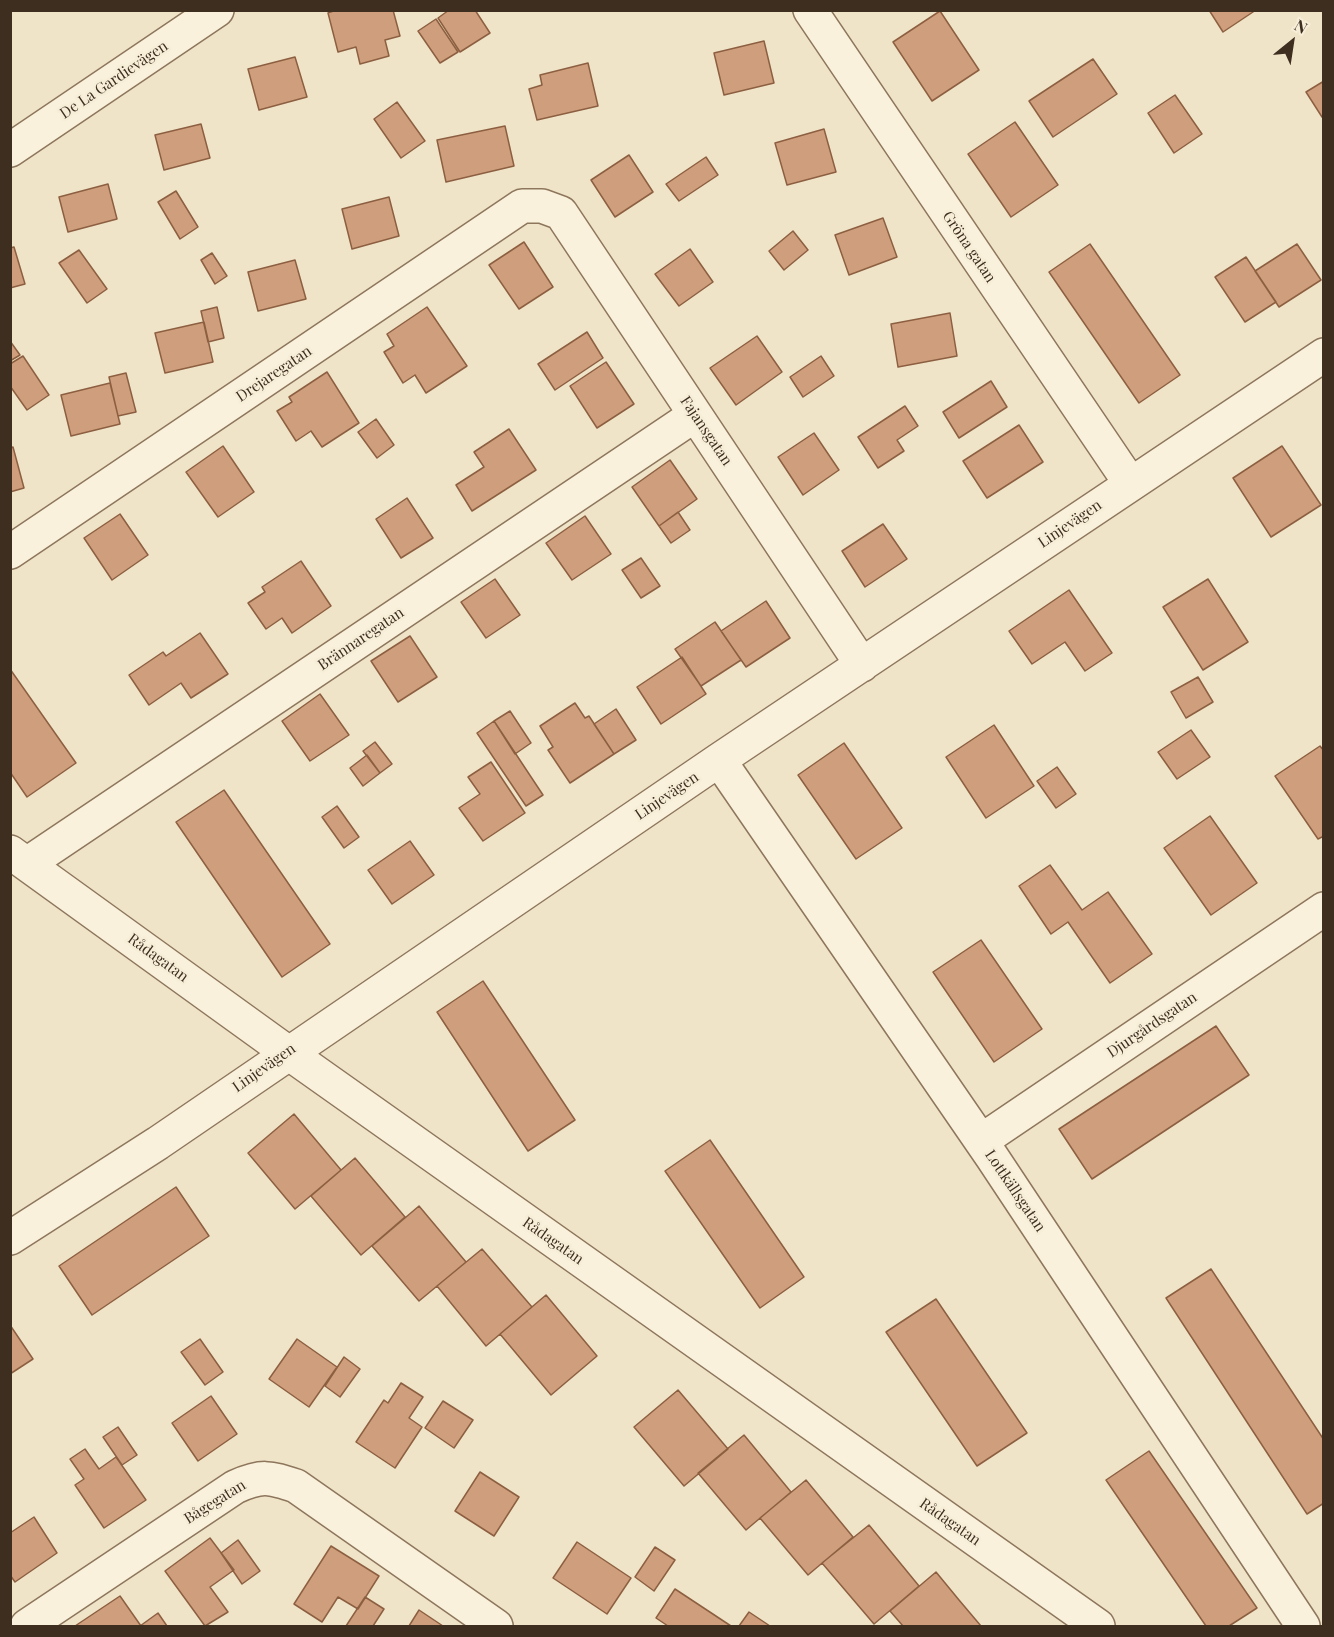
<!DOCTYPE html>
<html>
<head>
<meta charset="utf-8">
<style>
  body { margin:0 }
  #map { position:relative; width:1334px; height:1637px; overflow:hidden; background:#f0e4c8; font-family:"Playfair Display",serif }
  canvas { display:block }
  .frame { position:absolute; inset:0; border:12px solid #3d2e20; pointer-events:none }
  .north { position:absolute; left:1262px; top:12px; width:60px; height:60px; -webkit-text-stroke:4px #f7eed8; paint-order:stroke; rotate:30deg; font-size:16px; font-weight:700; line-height:24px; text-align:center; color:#3d2e20 }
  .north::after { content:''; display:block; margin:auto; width:21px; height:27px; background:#3d2e20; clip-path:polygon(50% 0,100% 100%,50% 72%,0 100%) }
</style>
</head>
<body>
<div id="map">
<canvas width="1334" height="1637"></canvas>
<div class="frame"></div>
<div class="north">N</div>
</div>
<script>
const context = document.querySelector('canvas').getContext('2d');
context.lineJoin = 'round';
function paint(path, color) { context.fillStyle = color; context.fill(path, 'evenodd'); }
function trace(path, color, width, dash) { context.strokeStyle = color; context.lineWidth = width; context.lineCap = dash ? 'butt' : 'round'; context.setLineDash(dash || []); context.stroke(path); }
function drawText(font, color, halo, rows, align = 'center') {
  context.font = font + ' "Playfair Display",serif'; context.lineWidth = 5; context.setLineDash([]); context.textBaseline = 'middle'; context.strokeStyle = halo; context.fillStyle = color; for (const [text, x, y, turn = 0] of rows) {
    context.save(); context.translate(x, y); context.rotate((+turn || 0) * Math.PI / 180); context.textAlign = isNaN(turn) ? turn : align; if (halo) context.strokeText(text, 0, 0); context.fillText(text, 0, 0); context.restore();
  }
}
const building = new Path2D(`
  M 336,10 L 393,10 L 400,36 L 385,40 L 389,56 L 360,64 L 356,47 L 338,52 L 328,13 Z
  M 449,10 L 475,10 L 490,33 L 460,52 L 438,18 Z
  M 1209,10 L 1256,10 L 1223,32 Z
  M 940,11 L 979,70 L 932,101 L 893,42 Z
  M 436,19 L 458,52 L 440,63 L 418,31 Z
  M 764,41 L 774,83 L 724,95 L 714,53 Z
  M 295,57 L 307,97 L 259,110 L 248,69 Z
  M 1093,59 L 1117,94 L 1053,137 L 1029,101 Z
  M 588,63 L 598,106 L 537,120 L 529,89 L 542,85 L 540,75 Z
  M 1324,81 L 1324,116 L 1322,117 L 1306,92 Z
  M 1175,95 L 1202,134 L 1174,153 L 1148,113 Z
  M 397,102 L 425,141 L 401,158 L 374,119 Z
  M 1015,122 L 1058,185 L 1011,217 L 968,154 Z
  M 201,124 L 210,158 L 164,170 L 155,135 Z
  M 505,126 L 514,166 L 446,182 L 437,140 Z
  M 824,129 L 836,172 L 787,185 L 775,143 Z
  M 629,155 L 653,192 L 615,217 L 591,180 Z
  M 706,157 L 718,175 L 679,201 L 666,184 Z
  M 108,184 L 117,219 L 68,232 L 59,197 Z
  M 176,191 L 198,227 L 180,239 L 158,202 Z
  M 389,197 L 399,236 L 352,249 L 342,209 Z
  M 883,218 L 897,257 L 849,275 L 835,235 Z
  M 793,231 L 808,250 L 784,270 L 769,251 Z
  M 524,242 L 553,287 L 519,309 L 489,265 Z
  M 1090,244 L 1180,375 L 1139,403 L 1049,272 Z
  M 1297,244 L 1321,280 L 1279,307 L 1255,271 Z
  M 14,247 L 25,284 L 10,288 L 10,248 Z
  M 690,249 L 713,282 L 679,306 L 655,274 Z
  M 79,250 L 107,289 L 87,303 L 59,263 Z
  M 212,253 L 227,276 L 215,284 L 201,260 Z
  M 1246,257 L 1276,302 L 1245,322 L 1215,277 Z
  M 295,260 L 306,299 L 258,311 L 248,272 Z
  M 217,307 L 224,338 L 208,342 L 201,311 Z
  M 427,307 L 467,366 L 426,393 L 415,375 L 403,383 L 384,352 L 394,346 L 387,334 Z
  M 950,313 L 957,356 L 898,367 L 891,324 Z
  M 204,322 L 213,362 L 165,373 L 155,333 Z
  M 587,332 L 603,358 L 555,390 L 538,364 Z
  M 757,336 L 782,372 L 736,405 L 710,368 Z
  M 10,341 L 20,355 L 10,361 Z
  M 23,356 L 49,395 L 27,410 L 10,386 L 10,364 Z
  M 821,356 L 834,376 L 803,397 L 790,377 Z
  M 606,362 L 634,404 L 597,428 L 570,386 Z
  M 327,372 L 359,423 L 322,447 L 311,431 L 296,441 L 277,411 L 292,402 L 289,397 Z
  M 126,373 L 136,412 L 118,416 L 109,377 Z
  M 991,381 L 1007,407 L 959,438 L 943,412 Z
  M 110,383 L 120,424 L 71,436 L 61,395 Z
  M 905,406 L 918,426 L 897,440 L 904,451 L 878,468 L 858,437 Z
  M 376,419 L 394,445 L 377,458 L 358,432 Z
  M 1019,425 L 1043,462 L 987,498 L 963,461 Z
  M 509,429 L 536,470 L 472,511 L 456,485 L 484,467 L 474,452 Z
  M 814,433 L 839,470 L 803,495 L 778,457 Z
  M 223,446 L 254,492 L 218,517 L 186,472 Z
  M 1282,446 L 1321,505 L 1271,537 L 1233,478 Z
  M 13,447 L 24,488 L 10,492 L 10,448 Z
  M 670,460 L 697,499 L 659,526 L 632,487 Z
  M 407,498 L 433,538 L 401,558 L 376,519 Z
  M 678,512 L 690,530 L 671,543 L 659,526 Z
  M 120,514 L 148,555 L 112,580 L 84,538 Z
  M 585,516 L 611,554 L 572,580 L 546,543 Z
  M 883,524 L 907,559 L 865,587 L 842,551 Z
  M 641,558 L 660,586 L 641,598 L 622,570 Z
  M 301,561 L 331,606 L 292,633 L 282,618 L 266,629 L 248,603 L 265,592 L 262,587 Z
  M 495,579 L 520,615 L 486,638 L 461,602 Z
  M 1208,579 L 1248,642 L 1203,670 L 1163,607 Z
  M 1069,590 L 1112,653 L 1085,671 L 1065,642 L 1032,664 L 1009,631 Z
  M 766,601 L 790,638 L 746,667 L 721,631 Z
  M 715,622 L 741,660 L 701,686 L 675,649 Z
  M 200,633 L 228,674 L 191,698 L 181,683 L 149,705 L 129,675 L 163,652 L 166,656 Z
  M 410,636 L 437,677 L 398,702 L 371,661 Z
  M 682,657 L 706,694 L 661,724 L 637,687 Z
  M 10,669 L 76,763 L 27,797 L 10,772 Z
  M 1198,677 L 1213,702 L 1186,718 L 1171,692 Z
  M 320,694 L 349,735 L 310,761 L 282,721 Z
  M 575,703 L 585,718 L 589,716 L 614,754 L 570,783 L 548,750 L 553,747 L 540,726 Z
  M 616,709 L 636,740 L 614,754 L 594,724 Z
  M 510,711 L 531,743 L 515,754 L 494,721 Z
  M 494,721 L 543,795 L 526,806 L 477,733 Z
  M 994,725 L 1034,786 L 986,818 L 946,757 Z
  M 1191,730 L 1210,757 L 1177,779 L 1158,752 Z
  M 375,742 L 392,764 L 380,773 L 363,751 Z
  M 844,743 L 902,828 L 856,859 L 798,775 Z
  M 1320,746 L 1324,751 L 1324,836 L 1318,839 L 1275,776 Z
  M 367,755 L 380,773 L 363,786 L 350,768 Z
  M 491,762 L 525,813 L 483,841 L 459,808 L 480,794 L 468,777 Z
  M 1057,767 L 1076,794 L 1056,808 L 1037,781 Z
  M 224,790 L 330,944 L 282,977 L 176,822 Z
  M 337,806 L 359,837 L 344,848 L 322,817 Z
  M 1210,816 L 1257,883 L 1211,915 L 1164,848 Z
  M 410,841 L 434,875 L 392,904 L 368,870 Z
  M 1050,865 L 1082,910 L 1108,892 L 1152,954 L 1110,983 L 1068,922 L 1051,934 L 1019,886 Z
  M 981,940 L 1042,1029 L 994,1062 L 933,972 Z
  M 483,981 L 575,1120 L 528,1151 L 437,1012 Z
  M 1216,1026 L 1249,1075 L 1092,1179 L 1059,1129 Z
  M 294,1114 L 341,1170 L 295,1209 L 248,1153 Z
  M 710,1140 L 804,1277 L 760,1308 L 665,1171 Z
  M 355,1158 L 405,1217 L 361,1255 L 311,1196 Z
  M 176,1187 L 209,1236 L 92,1315 L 59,1266 Z
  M 419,1206 L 466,1262 L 419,1301 L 372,1246 Z
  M 482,1249 L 532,1307 L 486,1346 L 437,1286 Z
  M 1211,1269 L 1324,1440 L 1324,1503 L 1307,1514 L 1166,1298 Z
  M 546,1295 L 597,1356 L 551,1395 L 500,1334 Z
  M 936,1299 L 1027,1433 L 977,1466 L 886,1332 Z
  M 10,1325 L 33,1359 L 10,1374 Z
  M 200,1339 L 223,1372 L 205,1385 L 181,1352 Z
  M 297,1339 L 337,1367 L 309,1407 L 269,1379 Z
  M 344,1357 L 360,1369 L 340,1397 L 325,1386 Z
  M 401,1383 L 423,1397 L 409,1418 L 422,1427 L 395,1468 L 356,1442 L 384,1400 L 388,1403 Z
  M 678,1390 L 728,1449 L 684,1486 L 634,1427 Z
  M 211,1396 L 237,1434 L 198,1461 L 172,1423 Z
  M 443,1401 L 473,1420 L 454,1448 L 425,1428 Z
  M 118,1427 L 137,1455 L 122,1465 L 103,1437 Z
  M 744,1435 L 791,1492 L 746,1530 L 698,1473 Z
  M 85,1449 L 99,1469 L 116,1457 L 146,1500 L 104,1528 L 75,1485 L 84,1479 L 70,1459 Z
  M 1149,1451 L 1257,1608 L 1229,1626 L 1206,1626 L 1106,1480 Z
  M 480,1472 L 519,1497 L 494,1536 L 455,1511 Z
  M 806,1480 L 853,1537 L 808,1575 L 760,1518 Z
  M 34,1517 L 57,1553 L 15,1582 L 10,1575 L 10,1533 Z
  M 869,1525 L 919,1586 L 874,1624 L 822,1563 Z
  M 210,1538 L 234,1570 L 210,1587 L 228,1612 L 205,1626 L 165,1571 Z
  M 238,1540 L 260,1571 L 242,1584 L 221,1553 Z
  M 577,1542 L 631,1578 L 607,1614 L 553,1578 Z
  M 331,1546 L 379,1576 L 358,1609 L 338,1597 L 322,1622 L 294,1604 Z
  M 655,1547 L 675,1560 L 654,1591 L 635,1577 Z
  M 936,1572 L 959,1600 L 981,1626 L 903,1626 L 890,1611 Z
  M 675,1589 L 731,1626 L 668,1626 L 656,1618 Z
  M 120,1596 L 141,1626 L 75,1626 Z
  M 365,1597 L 384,1609 L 373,1626 L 346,1626 Z
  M 419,1610 L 443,1626 L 409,1626 Z
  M 749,1612 L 770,1626 L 739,1626 Z
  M 158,1613 L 167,1626 L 140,1626 Z`);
paint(building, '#cf9f7d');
trace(building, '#8d5f41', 1.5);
const minor = new Path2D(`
  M 810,10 L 1130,483
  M 10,150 L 217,10
  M 10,552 L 522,206 L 542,206 L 561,213 L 862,665
  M 719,760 L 992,1157 L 1303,1626
  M 10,852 L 287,1052 L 1098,1626
  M 27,864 L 695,415
  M 981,1141 L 1324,909
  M 10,1238 L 158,1143 L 719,760 L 1324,355
  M 27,1626 L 235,1487 C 262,1475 269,1477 296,1486 L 496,1626`);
trace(minor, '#8d765c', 36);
trace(minor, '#faf1dc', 33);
drawText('15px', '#3d2e20', '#f7eed8', [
  ["De La Gardievägen",114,80,-34],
  ["Gröna gatan",969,247,56],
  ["Drejaregatan",274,374,-34],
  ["Fajansgatan",706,431,56],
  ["Linjevägen",1070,524,-34],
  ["Brännaregatan",361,639,-34],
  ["Linjevägen",667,796,-34],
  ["Rådagatan",158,958,36],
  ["Djurgårdsgatan",1152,1025,-34],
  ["Linjevägen",264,1068,-35],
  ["Lottkällsgatan",1015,1191,56],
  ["Rådagatan",553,1241,35],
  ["Bågegatan",215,1502,-32],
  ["Rådagatan",950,1522,35]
]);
</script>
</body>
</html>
